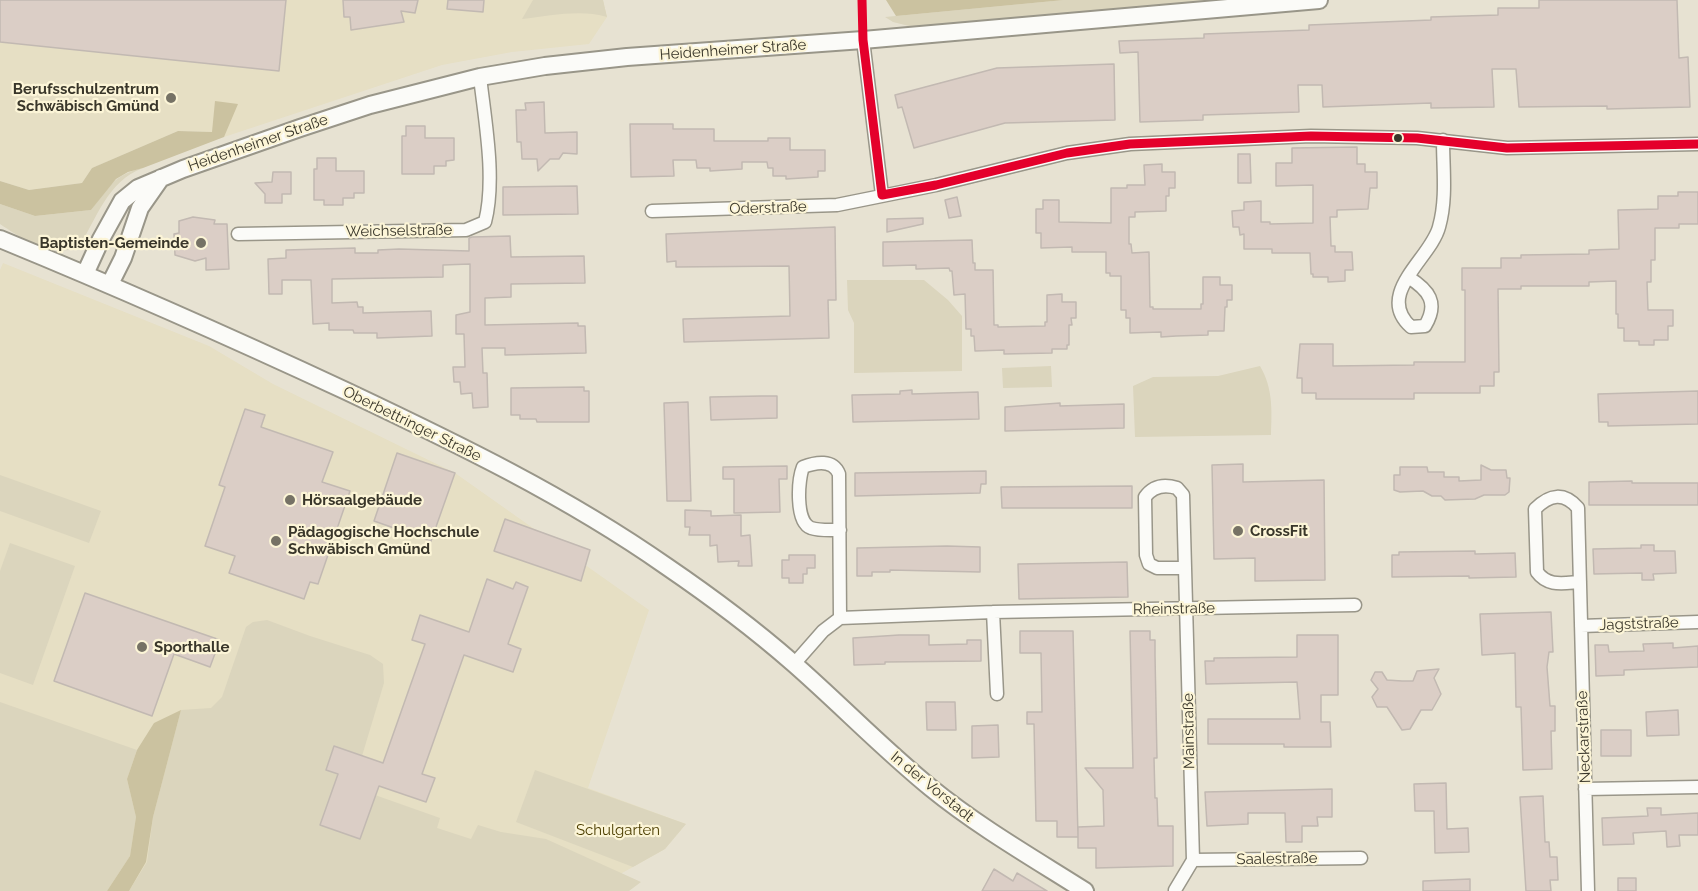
<!DOCTYPE html>
<html>
<head>
<meta charset="utf-8">
<style>
  body { margin:0 }
  canvas { display:block; background:#e7e2d2 }
</style>
</head>
<body>
<canvas width="1698" height="891"></canvas>
<script>
const context = document.querySelector('canvas').getContext('2d');
context.lineJoin = 'round';
function paint(path, color) { context.fillStyle = color; context.fill(path, 'evenodd'); }
function trace(path, color, width, dash) { context.strokeStyle = color; context.lineWidth = width; context.lineCap = dash ? 'butt' : 'round'; context.setLineDash(dash || []); context.stroke(path); }
function drawText(font, color, halo, rows, align = 'center') {
  context.font = font + ' Raleway,sans-serif'; context.lineWidth = 4.5; context.setLineDash([]); context.textBaseline = 'middle'; context.strokeStyle = halo; context.fillStyle = color; for (const [text, x, y, turn = 0] of rows) {
    context.save(); context.translate(x, y); context.rotate((+turn || 0) * Math.PI / 180); context.textAlign = isNaN(turn) ? turn : align; if (halo) context.strokeText(text, 0, 0); context.fillText(text, 0, 0); context.restore();
  }
}
paint(new Path2D(`
  M 0,0 L 603,0 L 607,17 L 589,44 L 512,52 L 442,65 L 224,137 L 212,132 L 178,131 L 92,168 L 82,183 L 29,190 L 0,181 Z
  M 3,263 L 209,346 L 273,384 L 455,473 L 649,610 L 588,788 L 686,824 L 665,849 L 590,891 L 0,891 L 0,270 Z`), '#e6dfc4');
paint(new Path2D(`
  M 533,0 L 603,0 L 607,17 C 580,9 550,16 522,19 Z
  M 1064,0 L 1220,0 L 913,27 L 893,22 L 885,17 Z
  M 143,168 C 107,181 97,219 78,248 C 48,257 24,240 0,224 L 0,204 L 35,216 L 91,210 C 109,187 113,175 143,168 Z
  M 847,280 L 924,280 L 948,300 L 962,316 L 962,371 L 854,373 L 854,323 L 848,310 Z
  M 1051,366 L 1052,387 L 1003,388 L 1002,368 Z
  M 1260,366 C 1273,388 1272,410 1271,435 L 1135,437 L 1133,386 L 1153,377 L 1218,376 Z
  M 0,475 L 101,511 L 89,543 L 0,511 Z
  M 10,543 L 75,566 L 33,685 L 0,673 L 0,571 Z
  M 267,620 L 310,636 L 370,655 L 383,664 L 384,683 L 362,756 L 334,747 L 326,770 L 338,774 L 320,825 L 360,839 L 375,795 L 440,818 L 437,828 L 471,839 L 478,825 L 501,832 L 546,839 L 641,882 L 629,891 L 129,891 L 147,862 L 153,817 L 181,710 L 211,708 L 222,697 L 246,627 L 253,622 Z
  M 0,702 L 137,750 L 127,779 L 136,817 L 130,856 L 107,891 L 0,891 Z
  M 535,770 L 686,824 L 665,849 L 633,867 L 516,822 Z`), '#dbd5bd');
paint(new Path2D(`
  M 886,0 L 1064,0 L 896,16 Z
  M 215,101 L 238,104 L 224,137 L 143,168 L 128,172 L 116,179 L 91,210 L 35,216 L 0,204 L 0,181 L 29,190 L 82,183 L 92,168 L 178,131 L 212,132 Z
  M 181,710 L 153,817 L 146,862 L 129,891 L 107,891 L 130,856 L 136,817 L 127,779 L 137,750 L 154,723 Z`), '#cbc2a0');
const building = new Path2D(`
  M 0,0 L 286,0 L 279,71 L 0,42 Z
  M 343,0 L 418,0 L 415,13 L 401,11 L 404,22 L 351,30 L 350,17 L 344,17 Z
  M 448,0 L 484,0 L 483,12 L 447,9 Z
  M 1539,0 L 1677,0 L 1679,58 L 1688,57 L 1690,107 L 1607,109 L 1607,106 L 1519,107 L 1516,69 L 1492,69 L 1494,107 L 1431,108 L 1431,103 L 1323,107 L 1322,85 L 1298,85 L 1299,112 L 1203,115 L 1203,120 L 1140,122 L 1138,52 L 1120,53 L 1119,41 L 1204,38 L 1204,34 L 1309,30 L 1309,25 L 1431,20 L 1431,17 L 1498,15 L 1498,8 L 1539,8 Z
  M 1114,64 L 1115,120 L 1005,123 L 914,148 L 902,107 L 898,108 L 895,95 L 997,68 Z
  M 544,102 L 545,133 L 577,132 L 577,154 L 563,153 L 559,159 L 550,159 L 538,171 L 537,159 L 522,159 L 521,142 L 517,142 L 516,110 L 526,110 L 525,103 Z
  M 630,124 L 673,124 L 673,129 L 714,129 L 714,141 L 768,141 L 768,138 L 790,138 L 790,150 L 825,150 L 825,171 L 818,171 L 818,177 L 786,179 L 786,176 L 773,176 L 773,168 L 768,168 L 767,162 L 742,162 L 742,169 L 710,171 L 710,168 L 697,168 L 696,160 L 673,160 L 674,176 L 631,177 Z
  M 406,126 L 425,126 L 425,138 L 454,138 L 454,160 L 446,161 L 446,166 L 434,166 L 434,174 L 402,174 L 402,136 L 406,136 Z
  M 1357,147 L 1357,164 L 1365,164 L 1365,172 L 1377,172 L 1377,188 L 1370,188 L 1368,209 L 1337,210 L 1337,217 L 1330,217 L 1331,246 L 1335,246 L 1335,252 L 1352,252 L 1353,270 L 1345,270 L 1345,281 L 1328,282 L 1328,277 L 1313,277 L 1313,274 L 1311,274 L 1310,253 L 1272,253 L 1272,249 L 1244,249 L 1244,234 L 1240,235 L 1239,227 L 1233,227 L 1232,211 L 1244,210 L 1244,202 L 1261,201 L 1261,222 L 1270,222 L 1270,224 L 1313,223 L 1313,185 L 1276,186 L 1276,163 L 1292,163 L 1292,148 Z
  M 1238,154 L 1250,154 L 1251,183 L 1238,183 Z
  M 317,158 L 336,158 L 336,171 L 364,171 L 364,193 L 354,193 L 354,198 L 343,198 L 343,205 L 324,205 L 324,200 L 314,200 L 314,169 L 317,169 Z
  M 1162,164 L 1162,172 L 1175,172 L 1175,188 L 1169,188 L 1169,196 L 1166,196 L 1166,211 L 1135,212 L 1135,217 L 1129,217 L 1129,244 L 1131,244 L 1132,253 L 1149,252 L 1150,307 L 1153,307 L 1153,309 L 1201,309 L 1201,304 L 1203,304 L 1203,277 L 1220,277 L 1220,285 L 1232,285 L 1232,300 L 1227,300 L 1227,307 L 1225,307 L 1224,331 L 1208,331 L 1208,335 L 1176,336 L 1161,337 L 1161,332 L 1130,333 L 1130,318 L 1126,318 L 1126,310 L 1121,310 L 1121,276 L 1110,276 L 1110,273 L 1106,273 L 1106,252 L 1072,252 L 1072,247 L 1041,248 L 1041,233 L 1036,233 L 1036,209 L 1043,209 L 1043,200 L 1059,200 L 1059,222 L 1111,223 L 1111,188 L 1127,188 L 1127,185 L 1145,185 L 1144,165 Z
  M 273,172 L 291,172 L 291,194 L 282,194 L 282,203 L 265,203 L 265,194 L 255,183 L 272,182 Z
  M 577,186 L 578,214 L 503,215 L 503,187 Z
  M 1678,192 L 1698,192 L 1698,224 L 1679,224 L 1679,228 L 1655,228 L 1655,260 L 1651,260 L 1651,282 L 1647,282 L 1648,310 L 1673,310 L 1673,326 L 1668,326 L 1668,340 L 1654,340 L 1654,345 L 1639,345 L 1639,341 L 1624,341 L 1624,328 L 1618,328 L 1618,314 L 1616,314 L 1616,281 L 1589,282 L 1589,286 L 1521,286 L 1521,289 L 1498,289 L 1499,372 L 1494,372 L 1494,386 L 1480,386 L 1480,393 L 1414,393 L 1414,399 L 1316,399 L 1316,393 L 1302,393 L 1302,378 L 1297,378 L 1300,344 L 1333,344 L 1333,366 L 1414,365 L 1414,362 L 1465,362 L 1465,290 L 1462,290 L 1462,268 L 1501,268 L 1501,258 L 1521,258 L 1521,255 L 1589,254 L 1589,250 L 1619,249 L 1618,210 L 1658,209 L 1658,196 L 1678,196 Z
  M 957,197 L 961,216 L 949,218 L 945,200 Z
  M 193,217 L 215,220 L 214,224 L 227,224 L 229,269 L 206,270 L 206,258 L 195,261 L 175,255 L 174,234 L 179,233 L 179,221 Z
  M 923,218 L 923,224 L 887,232 L 887,219 Z
  M 835,227 L 836,300 L 828,300 L 829,338 L 684,342 L 683,319 L 790,316 L 789,266 L 676,267 L 676,261 L 667,262 L 666,234 Z
  M 510,236 L 511,257 L 584,256 L 585,283 L 511,284 L 511,297 L 485,298 L 485,325 L 578,323 L 578,326 L 585,326 L 586,353 L 505,355 L 505,348 L 482,348 L 483,373 L 487,373 L 488,407 L 473,408 L 472,393 L 461,394 L 460,382 L 454,382 L 453,367 L 465,367 L 464,334 L 456,334 L 456,315 L 470,312 L 470,264 L 443,265 L 443,277 L 332,279 L 332,303 L 357,302 L 358,307 L 363,307 L 363,313 L 431,311 L 432,336 L 377,338 L 377,333 L 354,333 L 353,330 L 329,330 L 329,323 L 313,324 L 311,280 L 282,280 L 282,294 L 269,294 L 268,259 L 286,258 L 286,250 L 355,248 L 355,253 L 378,253 L 378,250 L 399,249 L 469,251 L 469,238 L 472,237 Z
  M 972,240 L 973,263 L 975,263 L 975,270 L 993,270 L 994,325 L 998,325 L 998,327 L 1045,326 L 1045,322 L 1047,322 L 1047,295 L 1062,294 L 1062,302 L 1076,302 L 1076,318 L 1071,318 L 1072,325 L 1069,325 L 1069,345 L 1067,345 L 1067,349 L 1052,349 L 1052,353 L 1004,354 L 1004,350 L 975,351 L 974,336 L 971,336 L 971,329 L 966,329 L 965,294 L 954,295 L 952,271 L 950,271 L 949,268 L 916,269 L 916,265 L 883,266 L 883,242 Z
  M 584,387 L 584,391 L 589,391 L 589,422 L 537,422 L 536,419 L 520,419 L 520,415 L 511,415 L 511,388 Z
  M 912,390 L 912,394 L 978,392 L 979,419 L 853,422 L 852,395 L 900,394 L 900,391 Z
  M 1698,391 L 1698,424 L 1608,426 L 1608,422 L 1599,422 L 1598,394 Z
  M 761,396 L 777,396 L 777,418 L 711,420 L 710,397 Z
  M 688,402 L 691,501 L 667,501 L 664,403 Z
  M 1060,403 L 1060,406 L 1124,404 L 1124,428 L 1005,431 L 1005,407 Z
  M 245,409 L 265,415 L 261,427 L 333,452 L 322,482 L 350,491 L 318,584 L 310,582 L 304,599 L 229,573 L 235,556 L 205,546 L 225,487 L 219,485 Z
  M 397,453 L 455,473 L 431,541 L 374,521 Z
  M 1243,464 L 1243,482 L 1324,480 L 1325,580 L 1255,581 L 1255,558 L 1214,559 L 1212,465 Z
  M 1481,465 L 1491,470 L 1506,470 L 1507,478 L 1510,478 L 1509,492 L 1505,495 L 1484,495 L 1475,499 L 1445,500 L 1441,496 L 1432,496 L 1423,491 L 1400,492 L 1394,490 L 1394,475 L 1400,475 L 1400,467 L 1427,467 L 1428,472 L 1444,472 L 1444,477 L 1459,477 L 1459,481 L 1481,480 Z
  M 787,466 L 787,479 L 779,479 L 780,512 L 734,513 L 734,479 L 723,479 L 723,467 Z
  M 986,471 L 986,484 L 981,484 L 980,493 L 855,496 L 855,473 Z
  M 1632,481 L 1632,483 L 1698,483 L 1698,505 L 1589,505 L 1589,482 Z
  M 1132,486 L 1132,508 L 1002,508 L 1001,487 Z
  M 685,510 L 711,511 L 711,516 L 741,515 L 741,536 L 750,535 L 752,566 L 738,566 L 739,561 L 718,562 L 717,545 L 710,546 L 710,535 L 689,535 L 690,527 L 685,527 Z
  M 505,519 L 590,550 L 581,581 L 494,551 Z
  M 1641,545 L 1654,545 L 1654,551 L 1675,551 L 1676,573 L 1653,574 L 1654,580 L 1642,580 L 1642,573 L 1594,574 L 1593,549 L 1641,548 Z
  M 947,546 L 980,547 L 980,572 L 890,570 L 890,572 L 872,572 L 872,576 L 857,576 L 857,548 Z
  M 1475,551 L 1475,554 L 1515,553 L 1516,577 L 1469,578 L 1469,576 L 1392,577 L 1392,555 L 1399,555 L 1399,552 Z
  M 789,555 L 815,555 L 815,568 L 807,568 L 807,574 L 803,574 L 803,583 L 789,583 L 789,578 L 782,578 L 782,560 L 789,560 Z
  M 1127,562 L 1128,597 L 1019,599 L 1018,564 Z
  M 487,579 L 513,589 L 516,582 L 528,587 L 508,644 L 521,649 L 513,672 L 464,655 L 422,774 L 435,778 L 426,802 L 379,786 L 360,839 L 320,825 L 338,774 L 326,770 L 334,746 L 383,763 L 425,644 L 412,640 L 420,615 L 469,632 Z
  M 85,593 L 220,640 L 210,667 L 174,654 L 152,716 L 54,681 Z
  M 1551,612 L 1553,652 L 1549,652 L 1547,667 L 1550,706 L 1555,706 L 1555,731 L 1551,731 L 1552,769 L 1523,770 L 1521,707 L 1516,707 L 1515,653 L 1482,655 L 1480,614 Z
  M 1020,631 L 1073,631 L 1078,837 L 1078,827 L 1104,826 L 1103,790 L 1085,768 L 1133,768 L 1130,631 L 1150,631 L 1150,640 L 1155,640 L 1155,655 L 1157,758 L 1154,758 L 1155,798 L 1157,798 L 1158,826 L 1173,826 L 1173,866 L 1096,868 L 1096,848 L 1078,848 L 1078,837 L 1057,837 L 1057,821 L 1036,821 L 1034,724 L 1027,724 L 1027,712 L 1042,712 L 1041,653 L 1020,653 Z
  M 899,635 L 929,635 L 929,645 L 967,644 L 967,640 L 981,640 L 981,661 L 885,662 L 885,664 L 854,665 L 853,638 Z
  M 1297,635 L 1338,635 L 1338,695 L 1321,695 L 1321,722 L 1330,722 L 1331,747 L 1284,747 L 1284,744 L 1208,744 L 1208,719 L 1300,719 L 1297,682 L 1206,684 L 1205,661 L 1214,661 L 1214,658 L 1297,657 Z
  M 1673,643 L 1673,648 L 1698,646 L 1698,667 L 1624,670 L 1624,675 L 1596,676 L 1595,645 L 1608,645 L 1609,652 L 1644,651 L 1643,644 Z
  M 1439,669 L 1434,678 L 1441,694 L 1432,710 L 1421,710 L 1410,729 L 1402,730 L 1387,707 L 1377,707 L 1372,697 L 1378,689 L 1371,680 L 1375,672 L 1382,672 L 1387,680 L 1402,681 L 1413,681 L 1417,671 Z
  M 926,702 L 955,702 L 956,730 L 927,730 Z
  M 1678,710 L 1679,735 L 1647,736 L 1646,712 Z
  M 998,725 L 999,757 L 972,758 L 972,726 Z
  M 1601,730 L 1631,730 L 1631,756 L 1601,756 Z
  M 1446,783 L 1447,829 L 1468,828 L 1469,852 L 1435,853 L 1434,811 L 1415,811 L 1414,784 Z
  M 1332,789 L 1332,817 L 1317,817 L 1318,826 L 1302,826 L 1302,842 L 1286,842 L 1285,813 L 1248,813 L 1248,824 L 1207,826 L 1205,792 Z
  M 1543,796 L 1545,842 L 1549,842 L 1550,857 L 1557,857 L 1558,880 L 1550,880 L 1551,891 L 1526,891 L 1520,797 Z
  M 1647,808 L 1661,808 L 1661,815 L 1698,813 L 1698,835 L 1679,835 L 1680,846 L 1667,847 L 1666,831 L 1633,833 L 1634,844 L 1603,845 L 1602,818 L 1648,816 Z
  M 994,869 L 1013,881 L 1017,873 L 1047,891 L 982,891 Z
  M 1618,878 L 1636,878 L 1636,891 L 1618,891 Z
  M 1470,879 L 1470,891 L 1423,891 L 1423,881 Z`);
paint(building, '#dbcec6');
trace(building, '#c2b9b2', 1.5);
const minor = new Path2D(`
  M 863,40 L 882,195
  M 652,211 L 837,205 L 936,185 L 1067,153 L 1130,144 L 1311,136 L 1417,138 L 1507,148 L 1698,144
  M 238,234 L 466,230 L 485,222 C 496,179 485,121 480,77
  M 1408,277 C 1429,290 1439,303 1425,326 L 1411,327 C 1374,294 1431,258 1439,227 C 1447,199 1443,169 1443,140
  M 840,530 C 831,530 820,531 811,528 C 795,522 798,480 803,467 C 816,462 833,459 839,474 L 840,618
  M 1580,582 C 1563,583 1548,587 1537,572 L 1535,509 C 1550,494 1564,492 1578,508 L 1588,891
  M 993,612 L 997,694
  M 1581,626 L 1698,622
  M 794,664 L 823,631 L 840,618 L 993,612 L 1355,605
  M 1585,789 L 1698,787
  M 1193,860 L 1361,858
  M 1175,890 L 1193,860 L 1183,495 L 1177,488 C 1164,484 1153,486 1145,497 L 1146,555 L 1149,564 L 1157,568 L 1185,568`);
const tertiary = new Path2D(`
  M 0,239 C 117,287 232,338 346,391 C 456,443 566,496 666,566 C 710,596 753,628 793,663 C 840,704 883,749 931,788 C 979,827 1033,858 1085,891
  M 85,274 L 101,239 L 122,201 L 138,188 L 183,169 L 300,128 L 370,105 L 480,77 L 545,66 L 627,57 L 863,40 L 1319,0
  M 110,284 L 123,258 L 140,208 L 161,178`);
trace(minor, '#999689', 15);
trace(tertiary, '#999689', 20);
trace(minor, '#fbfbf8', 12);
trace(tertiary, '#fbfbf8', 16);
trace(new Path2D(`
  M 862,0 L 863,40 L 882,195 L 936,185 L 1067,153 L 1130,144 L 1311,136 L 1417,138 L 1507,148 L 1698,144`), '#e4002b', 9);
for (const [x, y, r, color] of [
  [171,98,6,"#767265"],
  [1398,138,5,"#39362a"],
  [201,243,6,"#767265"],
  [290,500,6,"#767265"],
  [1238,531,6,"#767265"],
  [276,541,6,"#767265"],
  [142,647,6,"#767265"]
]) { const dot = new Path2D(); dot.arc(x, y, r, 0, 2 * Math.PI); context.fillStyle = color; context.fill(dot); trace(dot, '#fcf5d7', 2); }
drawText('15px', '#39362a', '#fcf5d7', [
  ["Heidenheimer Straße",733,50,-4],
  ["Heidenheimer Straße",258,143,-19],
  ["Oderstraße",768,208,-2],
  ["Weichselstraße",399,231,-1],
  ["Oberbettringer Straße",412,424,26],
  ["Rheinstraße",1174,609,-1],
  ["Jagststraße",1639,624,-2],
  ["Mainstraße",1189,731,-91],
  ["Neckarstraße",1584,737,-92],
  ["In der Vorstadt",932,787,39],
  ["Saalestraße",1277,859,-1]
]);
drawText('bold 15px', '#39362a', '#fcf5d7', [
  ["Berufsschulzentrum",159,89,"right"],
  ["Schwäbisch Gmünd",159,106,"right"],
  ["Baptisten-Gemeinde",189,243,"right"],
  ["Hörsaalgebäude",302,500],
  ["CrossFit",1250,531],
  ["Pädagogische Hochschule",288,532],
  ["Schwäbisch Gmünd",288,549],
  ["Sporthalle",154,647]
], 'left');
drawText('15px', '#4c3e00', '#fcf5d7', [
  ["Schulgarten",618,830]
]);
</script>
</body>
</html>
